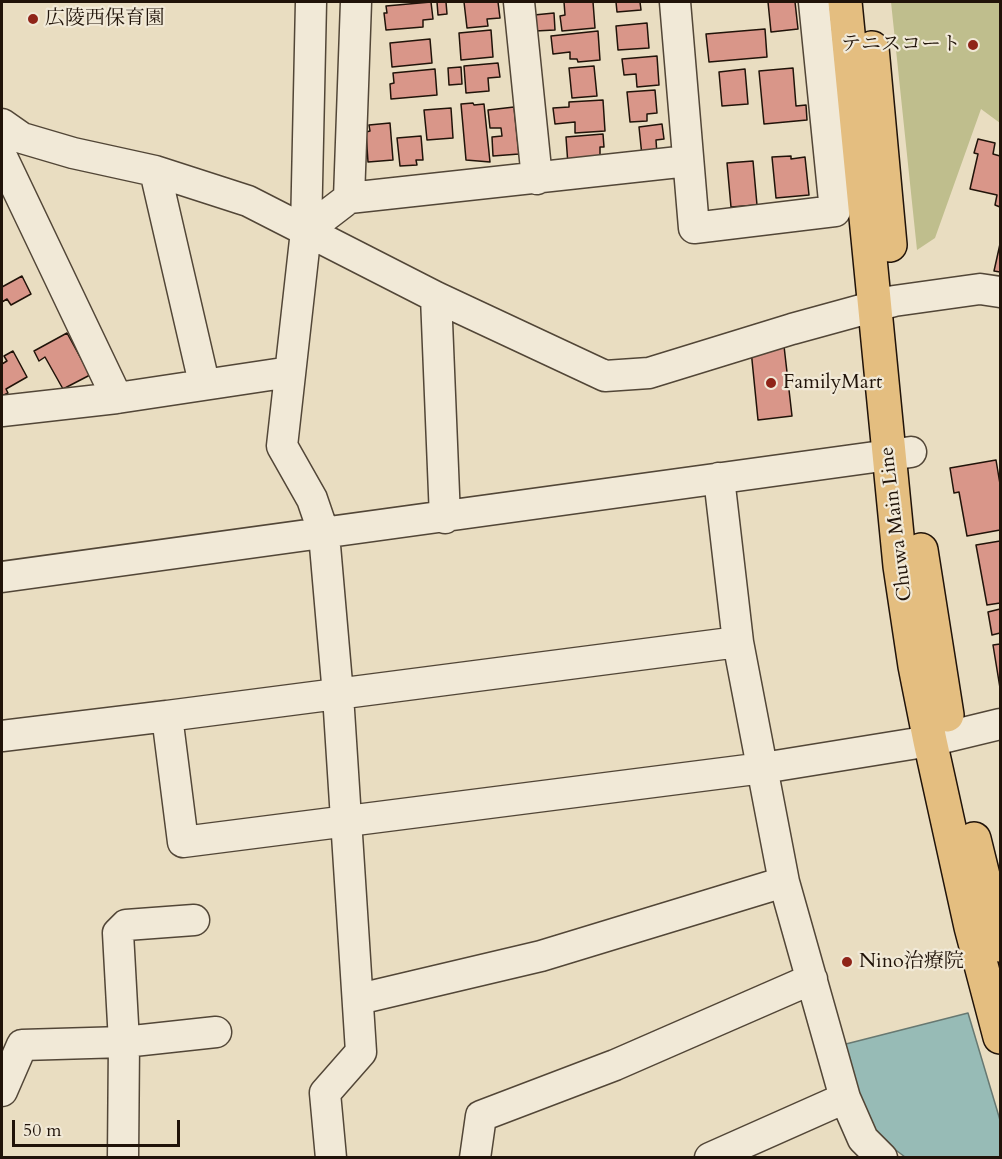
<!DOCTYPE html>
<html>
<head>
<meta charset="utf-8">
<style>
  body { margin:0 }
  #map { position:relative; width:1002px; height:1159px; overflow:hidden; background:#e9ddc1; font-family:Cardo,serif }
  canvas { display:block }
  .frame { position:absolute; inset:0; border:3px solid #201309; pointer-events:none }
  .scale { position:absolute; left:12px; top:1120px; width:168px; height:27px; box-sizing:border-box; border:3px solid #201309; border-top:0; padding-left:8px; font-size:18px; line-height:21px; white-space:nowrap; color:#201309; -webkit-text-stroke:4px #f1e9d7; paint-order:stroke }
</style>
</head>
<body>
<div id="map">
<canvas width="1002" height="1159"></canvas>
<div class="frame"></div>
<div class="scale">50 m</div>
</div>
<script>
const context = document.querySelector('canvas').getContext('2d');
context.lineJoin = 'round';
function paint(path, color) { context.fillStyle = color; context.fill(path, 'evenodd'); }
function trace(path, color, width, dash) { context.strokeStyle = color; context.lineWidth = width; context.lineCap = dash ? 'butt' : 'round'; context.setLineDash(dash || []); context.stroke(path); }
function drawText(font, color, halo, rows, align = 'center') {
  context.font = font + ' Cardo,"Noto Serif JP",serif'; context.lineWidth = 4.5; context.setLineDash([]); context.textBaseline = 'middle'; context.strokeStyle = halo; context.fillStyle = color; for (const [text, x, y, turn = 0] of rows) {
    context.save(); context.translate(x, y); context.rotate((+turn || 0) * Math.PI / 180); context.textAlign = isNaN(turn) ? turn : align; if (halo) context.strokeText(text, 0, 0); context.fillText(text, 0, 0); context.restore();
  }
}
paint(new Path2D(`
  M 891,2 L 1000,2 L 1000,123 L 981,109 L 935,238 L 917,250 Z`), '#bfbe8d');
const water = new Path2D(`
  M 968,1013 L 1000,1120 L 1000,1157 L 905,1157 L 869,1130 L 842,1045 Z`);
paint(water, '#97bbb6');
trace(water, '#677871', 1.5);
const building = new Path2D(`
  M 431,2 L 433,19 L 423,20 L 423,27 L 386,30 L 384,13 L 387,13 L 386,6 Z
  M 437,2 L 446,2 L 447,14 L 438,15 Z
  M 464,2 L 498,2 L 500,18 L 487,19 L 488,26 L 467,28 Z
  M 564,2 L 593,2 L 595,28 L 562,31 L 560,16 L 565,15 Z
  M 616,2 L 640,2 L 641,10 L 617,12 Z
  M 768,2 L 795,2 L 798,29 L 771,32 Z
  M 554,13 L 555,30 L 535,31 L 534,15 Z
  M 647,23 L 649,48 L 618,50 L 616,26 Z
  M 765,29 L 767,57 L 709,62 L 706,34 Z
  M 491,30 L 493,57 L 461,60 L 459,33 Z
  M 598,31 L 600,60 L 578,62 L 577,59 L 570,59 L 570,52 L 553,54 L 551,36 Z
  M 430,39 L 432,63 L 392,67 L 390,43 Z
  M 657,56 L 659,85 L 637,87 L 636,74 L 624,75 L 622,59 Z
  M 498,63 L 500,77 L 488,78 L 489,91 L 466,93 L 464,66 Z
  M 594,66 L 597,96 L 572,98 L 569,68 Z
  M 461,67 L 462,84 L 449,85 L 448,68 Z
  M 793,68 L 796,106 L 806,105 L 807,120 L 764,124 L 759,71 Z
  M 435,69 L 437,95 L 391,99 L 390,84 L 394,83 L 393,73 Z
  M 745,69 L 748,104 L 722,106 L 719,72 Z
  M 655,90 L 657,113 L 647,114 L 647,121 L 630,122 L 627,92 Z
  M 603,100 L 605,131 L 575,133 L 575,122 L 555,124 L 553,108 L 569,107 L 569,102 Z
  M 473,103 L 474,105 L 484,104 L 490,162 L 466,160 L 461,104 Z
  M 514,107 L 519,154 L 493,156 L 492,137 L 502,136 L 501,128 L 490,128 L 488,110 Z
  M 451,108 L 453,138 L 427,140 L 424,110 Z
  M 390,123 L 393,160 L 368,162 L 366,132 L 370,131 L 369,125 Z
  M 662,124 L 664,139 L 656,140 L 657,155 L 642,156 L 639,127 Z
  M 603,134 L 604,147 L 600,147 L 600,158 L 568,165 L 566,137 Z
  M 421,136 L 423,160 L 416,160 L 417,165 L 400,166 L 397,138 Z
  M 978,139 L 995,143 L 993,154 L 1000,156 L 1000,207 L 995,205 L 997,195 L 970,189 L 978,154 L 974,153 Z
  M 791,156 L 791,159 L 805,157 L 809,195 L 776,198 L 772,157 Z
  M 753,161 L 757,205 L 731,207 L 727,163 Z
  M 1000,244 L 1000,272 L 994,271 Z
  M 22,276 L 31,294 L 11,305 L 7,299 L 2,302 L 2,287 Z
  M 67,333 L 90,375 L 63,389 L 45,357 L 39,361 L 34,351 Z
  M 784,346 L 792,416 L 758,420 L 751,350 Z
  M 13,351 L 27,377 L 6,389 L 8,393 L 2,396 L 2,364 L 7,361 L 4,356 Z
  M 996,460 L 1000,484 L 1000,530 L 967,536 L 959,492 L 954,493 L 950,468 Z
  M 1000,541 L 1000,603 L 987,605 L 976,545 Z
  M 1000,609 L 1000,633 L 992,635 L 988,612 Z
  M 1000,644 L 1000,688 L 993,645 Z`);
paint(building, '#d99689');
trace(building, '#201309', 1.5);
const minor = new Path2D(`
  M 311,2 L 306,231 L 282,446 L 312,499 L 324,534 L 338,695 L 361,1052 L 325,1093 L 331,1158
  M 519,2 L 537,179
  M 675,2 L 694,228 L 835,211 L 814,2
  M 2,124 L 22,138 L 73,153 L 155,171 L 248,201 L 436,297 L 605,376 L 649,373 L 792,329 L 894,301 L 980,289 L 1000,292
  M 2,157 L 117,398
  M 155,171 L 204,383
  M 349,198 L 356,2
  M 306,231 L 349,198 L 688,161
  M 436,297 L 445,518
  M 2,411 L 117,398 L 290,372
  M 719,478 L 738,642 L 784,882 L 845,1098 L 863,1139 L 882,1158
  M 2,577 L 911,452
  M 167,716 L 738,642
  M 2,736 L 167,716 L 183,842 L 763,768 L 930,741 L 1000,724
  M 359,999 L 541,956 L 784,882
  M 2,1091 L 22,1045 L 124,1042 L 216,1032
  M 123,1158 L 124,1042 L 118,933 L 126,925 L 194,920
  M 475,1158 L 481,1116 L 615,1065 L 812,979
  M 710,1158 L 845,1098`);
const major = new Path2D(`
  M 845,2 L 900,566 L 915,666 L 930,741 L 971,927 L 1000,1037
  M 872,48 L 890,245
  M 921,550 L 947,715
  M 974,839 L 1000,945`);
trace(minor, '#524637', 33);
trace(major, '#201309', 36);
trace(minor, '#f1e9d7', 30);
trace(major, '#e4be80', 33);
for (const [x, y, r, color] of [
  [33,19,6,"#8f2418"],
  [973,45,6,"#8f2418"],
  [771,383,6,"#8f2418"],
  [847,962,6,"#8f2418"]
]) { const dot = new Path2D(); dot.arc(x, y, r, 0, 2 * Math.PI); context.fillStyle = color; context.fill(dot); trace(dot, '#f1e9d7', 2); }
drawText('20px', '#201309', '#f1e9d7', [
  ["広陵西保育園",45,19],
  ["テニスコート",961,45,"right"],
  ["FamilyMart",783,383],
  ["Nino治療院",859,962]
], 'left');
drawText('20px', '#201309', '#f1e9d7', [
  ["Chuwa Main Line",897,524,-97]
]);
</script>
</body>
</html>
